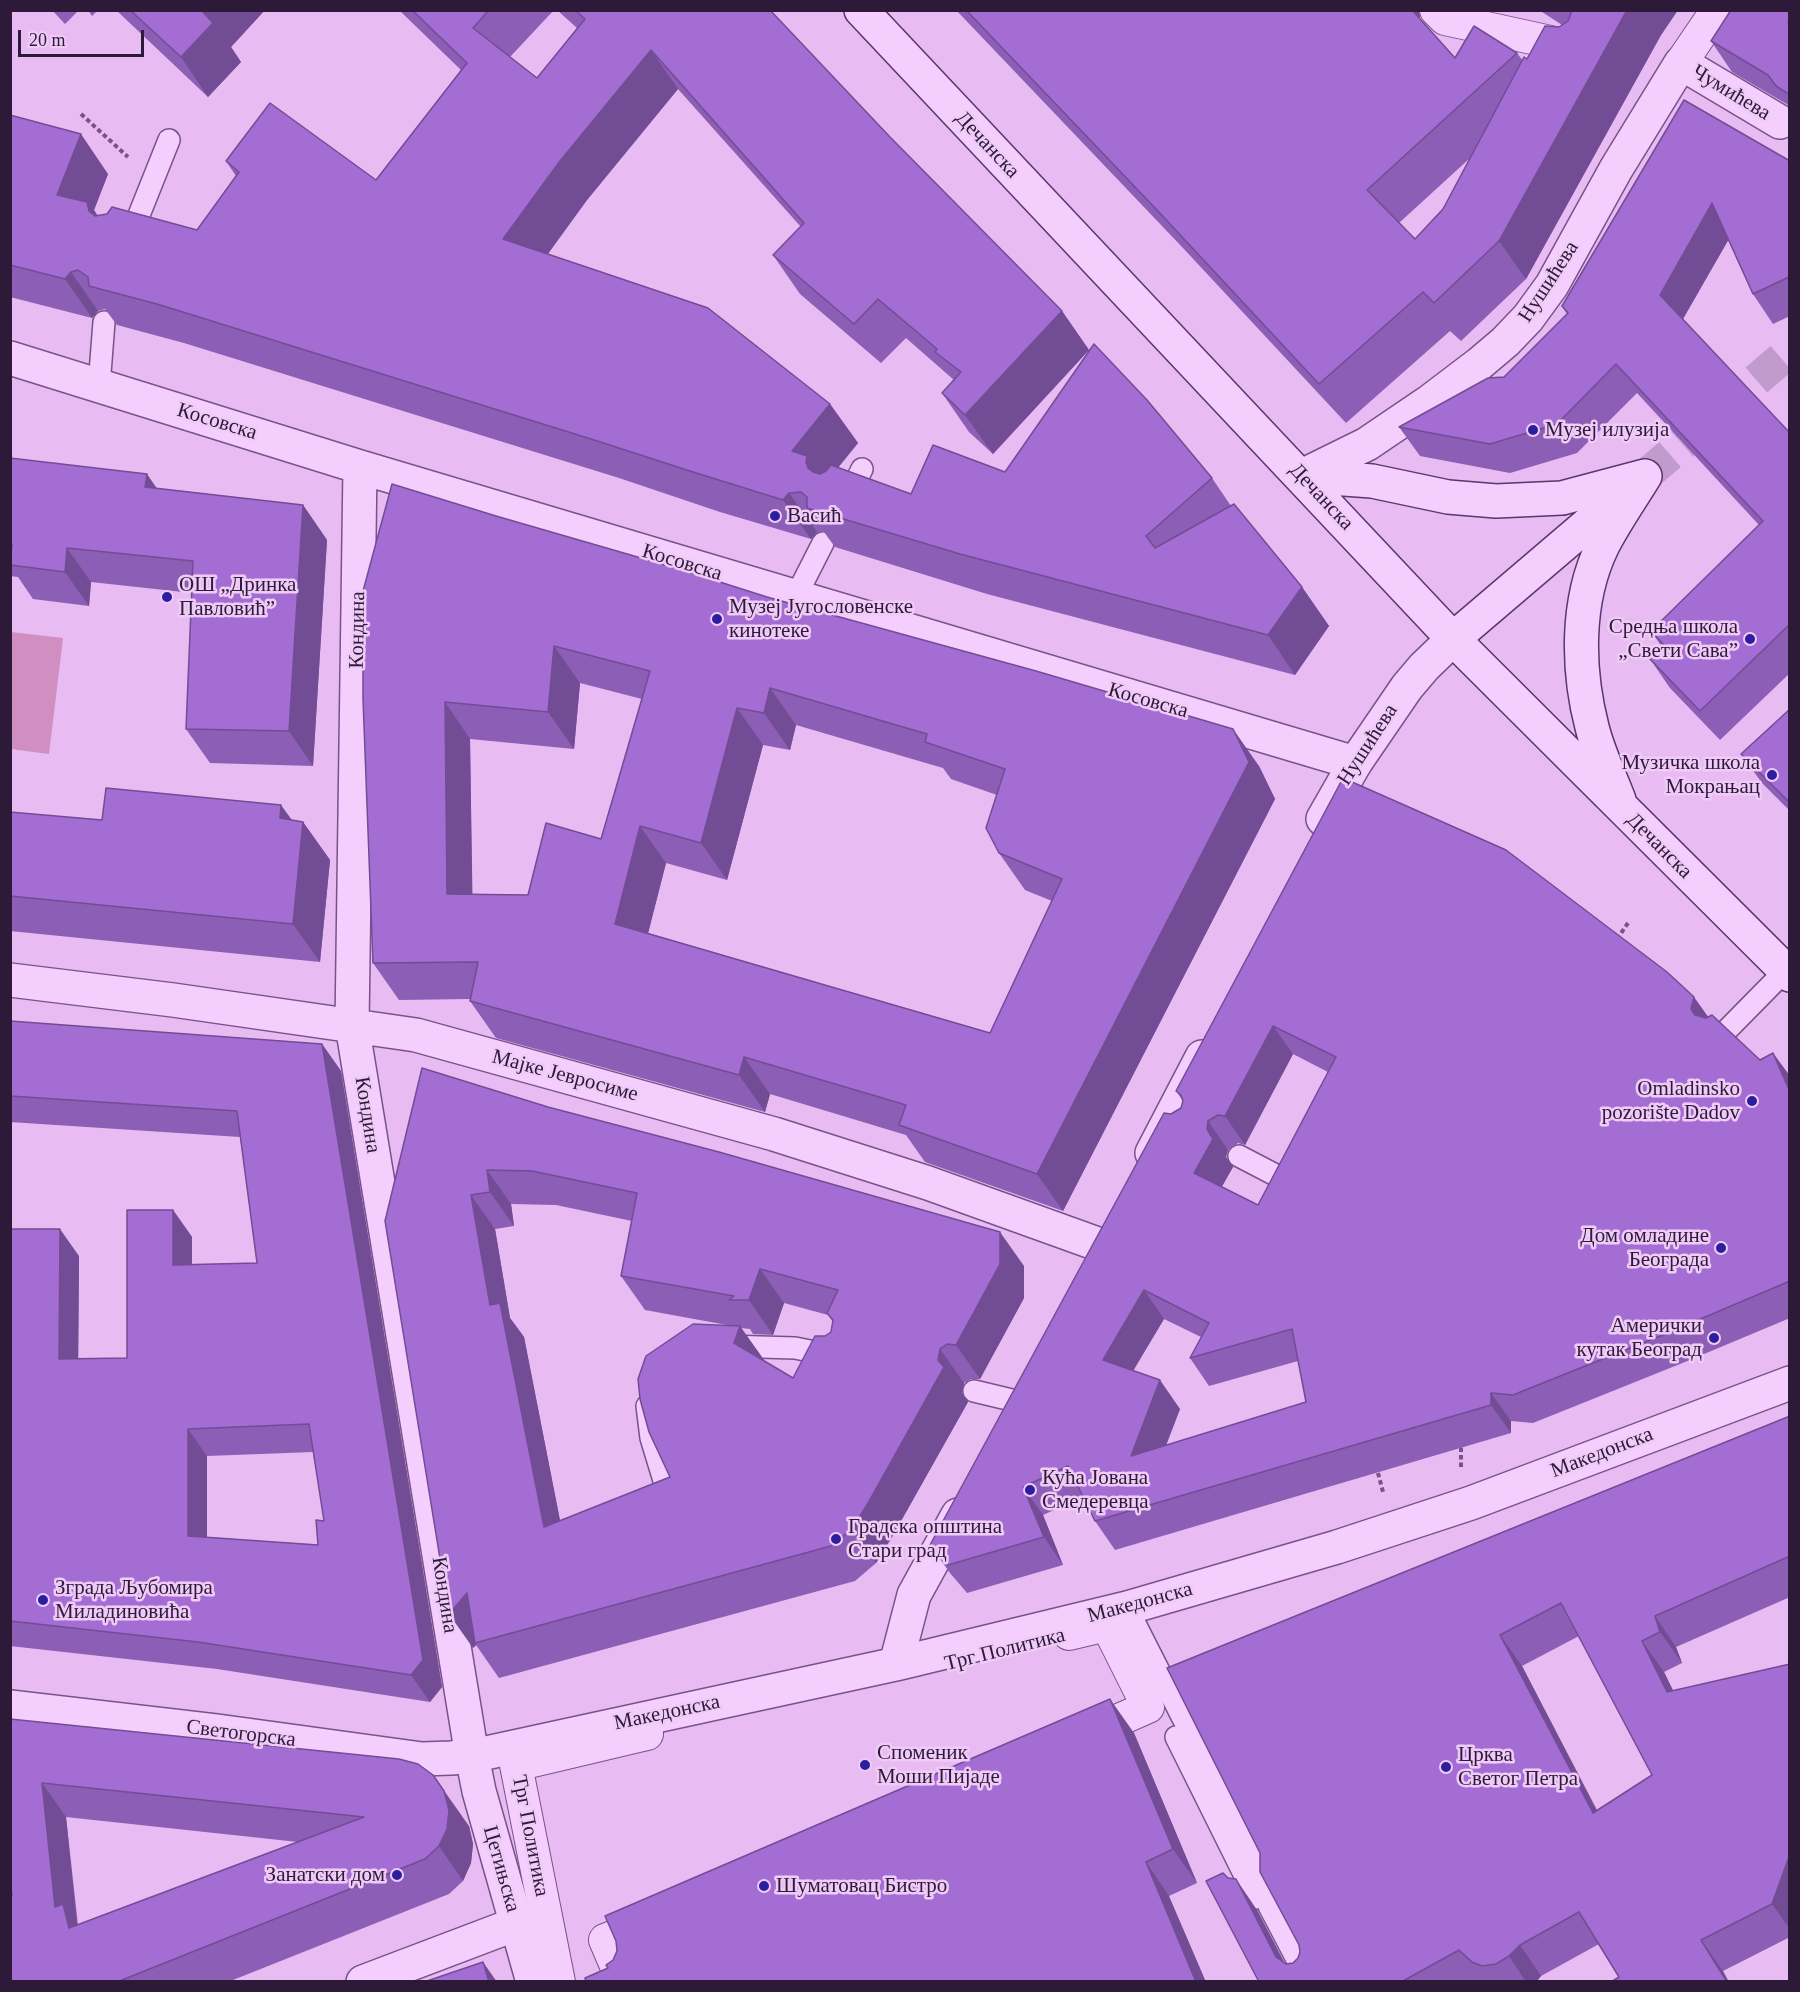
<!DOCTYPE html>
<html>
<head>
<meta charset="utf-8">
<style>
  body { margin:0 }
  #map { position:relative; width:1800px; height:1992px; overflow:hidden; background:#e8bbf2; font-family:"Times New Roman",serif }
  canvas { display:block }
  .frame { position:absolute; inset:0; border:12px solid #2c1a38; pointer-events:none }
  .scale { position:absolute; left:18px; top:30px; width:126px; height:27px; box-sizing:border-box; border:3px solid #2c1a38; border-top:0; padding-left:8px; font-size:18px; line-height:21px; white-space:nowrap; color:#2c1a38; -webkit-text-stroke:4px #f0cbf8; paint-order:stroke }
</style>
</head>
<body>
<div id="map">
<canvas width="1800" height="1992"></canvas>
<div class="frame"></div>
<div class="scale">20 m</div>
</div>
<script>
const context = document.querySelector('canvas').getContext('2d');
context.lineJoin = 'round';
function paint(path, color) { context.fillStyle = color; context.fill(path, 'evenodd'); }
function trace(path, color, width, dash) { context.strokeStyle = color; context.lineWidth = width; context.lineCap = dash ? 'butt' : 'round'; context.setLineDash(dash || []); context.stroke(path); }
function drawText(font, color, halo, rows, align = 'center') {
  context.font = font + ' "Times New Roman",serif'; context.lineWidth = 5; context.setLineDash([]); context.textBaseline = 'middle'; context.strokeStyle = halo; context.fillStyle = color; for (const [text, x, y, turn = 0] of rows) {
    context.save(); context.translate(x, y); context.rotate((+turn || 0) * Math.PI / 180); context.textAlign = isNaN(turn) ? turn : align; if (halo) context.strokeText(text, 0, 0); context.fillText(text, 0, 0); context.restore();
  }
}
paint(new Path2D(`
  M 11,632 L 63,638 L 49,754 L 11,749 Z`), '#d08ec1');
trace(new Path2D(`
  M 1645,476 L 1790,351`), '#c29bcd', 33, [33, 16]);
const service = new Path2D(`
  M 129,240 L 169,140
  M 99,386 L 104,322
  M 847,499 L 862,469
  M 795,598 L 823,543
  M 1723,1034 L 1785,971
  M 1239,1156 L 1287,1181 L 1294,1169
  M 726,1346 L 795,1348 L 835,1356
  M 974,1391 L 1020,1402
  M 647,1406 L 651,1438 L 669,1497
  M 1127,1608 L 1270,1890 L 1269,1906 L 1309,1982
  M 1176,1737 L 1256,1898`);
const pedestrian = new Path2D(`
  M 1436,10 L 1445,19 L 1578,48
  M 1681,63 L 1717,10
  M 1069,1634 L 1107,1625 L 1148,1707 L 1085,1735
  M 559,1982 L 516,1765 L 647,1734
  M 623,1982 L 605,1940 L 654,1920`);
const minor = new Path2D(`
  M 10,358 L 360,467 L 1355,763
  M 360,467 L 352,1025 L 472,1756 L 479,1791 L 533,1982
  M 1302,476 L 1367,444 L 1429,402 L 1479,364 L 1505,342 L 1528,318 L 1552,285 L 1616,169 L 1681,63 L 1780,122
  M 10,980 L 173,1000 L 416,1035 L 774,1134 L 928,1183 L 1103,1246
  M 363,1982 L 516,1924`);
const tertiary = new Path2D(`
  M 1323,819 L 1355,763 L 1407,687 L 1424,667 L 1453,639
  M 1152,1153 L 1202,1057
  M 896,1664 L 914,1595 L 958,1515
  M 10,1707 L 216,1731 L 422,1759 L 451,1758 L 472,1756 L 896,1664 L 1127,1608 L 1337,1547 L 1471,1503 L 1790,1383`);
const secondary = new Path2D(`
  M 861,10 L 1453,639 L 1790,975
  M 1302,476 L 1372,481 L 1448,497 L 1496,501 L 1562,498 L 1645,476
  M 1453,639 L 1623,494
  M 1619,800 C 1610,776 1598,752 1592,727 C 1577,669 1576,601 1602,547 C 1614,523 1631,499 1645,476`);
trace(service, '#77538a', 24);
trace(pedestrian, '#77538a', 34);
trace(minor, '#77538a', 36);
trace(tertiary, '#77538a', 36);
trace(secondary, '#57376c', 36);
trace(new Path2D(`
  M 81,114 L 128,157
  M 1617,939 L 1628,923
  M 1461,1467 L 1461,1447
  M 1378,1473 L 1383,1492`), '#77538a', 4, [4.5, 3]);
trace(service, '#f4cefc', 21);
trace(pedestrian, '#f4cefc', 32);
trace(minor, '#f4cefc', 33);
trace(tertiary, '#f4cefc', 33);
trace(secondary, '#f4cefc', 33);
paint(new Path2D(`
  M 52,10 L 79,10 L 65,24 Z
  M 88,10 L 98,10 L 92,16 Z
  M 116,10 L 265,10 L 231,47 L 241,62 L 208,97 Z
  M 399,10 L 554,10 L 510,57 L 537,78 L 577,28 L 557,10 L 770,10 L 890,137 L 1062,311 L 1089,350 L 993,454 L 969,432 L 942,393 L 954,380 L 906,338 L 881,363 L 800,294 L 773,255 L 801,227 L 678,89 L 587,200 L 548,254 L 830,404 L 858,443 L 838,468 L 911,494 L 1005,472 L 1212,478 L 1231,506 L 1302,587 L 1329,626 L 1295,675 L 987,594 L 835,547 L 824,532 L 817,532 L 811,539 L 720,512 L 619,478 L 184,343 L 117,325 L 105,309 L 98,311 L 92,318 L 10,297 L 10,115 L 108,174 L 94,210 L 97,216 L 197,230 L 236,176 L 226,161 L 376,180 L 461,70 Z
  M 956,10 L 1419,10 L 1420,18 L 1419,19 L 1455,58 L 1517,53 L 1523,61 L 1527,59 L 1562,25 L 1539,10 L 1678,10 L 1661,35 L 1526,279 L 1461,341 L 1450,331 L 1346,423 L 1183,248 ZM 1469,159 L 1443,209 L 1415,239 L 1399,223 Z
  M 1790,10 L 1790,106 L 1732,72 L 1711,41 Z
  M 1790,161 L 1790,316 L 1773,324 L 1753,294 L 1728,240 L 1683,319 L 1790,433 L 1790,673 L 1720,740 L 1670,688 L 1650,659 L 1662,647 L 1651,631 L 1759,525 L 1637,393 L 1577,453 L 1510,473 L 1420,456 L 1399,427 L 1504,377 L 1567,314 L 1562,306 Z
  M 10,458 L 157,488 L 303,505 L 327,540 L 313,766 L 210,763 L 186,729 L 192,593 L 91,582 L 89,606 L 33,599 L 18,577 L 10,576 Z
  M 363,591 L 1259,766 L 1275,799 L 1063,1211 L 925,1162 L 906,1135 L 770,1094 L 765,1112 L 496,1038 L 470,1001 L 470,999 L 399,1000 L 373,963 ZM 580,683 L 642,699 L 601,839 L 528,895 L 472,894 L 470,739 L 574,749 ZM 796,725 L 943,768 L 951,779 L 997,795 L 999,853 L 1025,890 L 1052,901 L 990,1033 L 648,933 L 666,863 L 727,880 L 763,745 L 790,750 Z
  M 1790,709 L 1790,811 L 1762,783 L 1741,754 Z
  M 1343,778 L 1708,1017 L 1760,1060 L 1790,1076 L 1790,1318 L 1685,1362 L 1533,1423 L 1511,1421 L 1511,1433 L 1115,1550 L 1095,1521 L 1083,1497 L 1043,1515 L 1063,1565 L 967,1593 L 950,1573 L 930,1545 L 1171,1114 L 1181,1108 L 1183,1101 L 1176,1091 ZM 1293,1054 L 1328,1072 L 1258,1205 L 1221,1187 L 1233,1167 L 1226,1157 L 1228,1150 L 1238,1143 L 1245,1145 ZM 1164,1319 L 1201,1337 L 1190,1358 L 1209,1386 L 1298,1361 L 1306,1402 L 1166,1446 L 1180,1409 L 1133,1370 Z
  M 10,812 L 102,820 L 292,820 L 303,822 L 330,860 L 320,962 L 10,931 Z
  M 10,1021 L 322,1044 L 341,1071 L 442,1687 L 430,1702 L 217,1669 L 10,1646 L 10,1229 L 79,1256 L 78,1359 L 127,1358 L 173,1210 L 192,1237 L 192,1265 L 257,1263 L 240,1137 L 10,1122 ZM 313,1452 L 324,1521 L 318,1545 L 207,1537 L 207,1456 Z
  M 422,1068 L 1024,1266 L 1024,1298 L 980,1379 L 971,1379 L 964,1383 L 962,1393 L 968,1402 L 892,1537 L 876,1563 L 855,1581 L 499,1678 L 476,1645 L 473,1648 ZM 511,1204 L 556,1205 L 632,1221 L 621,1276 L 645,1310 L 727,1325 L 670,1477 L 560,1521 L 524,1337 L 510,1318 L 495,1229 L 514,1226 ZM 784,1303 L 828,1315 L 833,1322 L 831,1332 L 825,1336 L 793,1378 L 764,1361 L 764,1360 L 741,1328 L 750,1329 L 753,1334 L 773,1335 Z
  M 1790,1416 L 1790,1597 L 1676,1647 L 1682,1663 L 1664,1672 L 1673,1691 L 1790,1664 L 1790,1937 L 1723,1971 L 1619,1977 L 1599,1944 L 1541,1976 L 1536,1982 L 1259,1982 L 1228,1878 L 1257,1910 L 1285,1963 L 1286,1964 L 1293,1963 L 1298,1958 L 1300,1952 L 1299,1945 L 1260,1853 L 1167,1668 ZM 1579,1636 L 1652,1775 L 1597,1810 L 1522,1666 Z
  M 10,1719 L 469,1826 L 473,1844 L 471,1863 L 463,1881 L 449,1894 L 228,1982 L 10,1982 L 12,1896 ZM 66,1817 L 298,1842 L 78,1925 Z
  M 1134,1733 L 1197,1883 L 1169,1896 L 608,1968 Z`), '#8c5eb6');
paint(new Path2D(`
  M 265,10 L 231,47 L 241,62 L 208,97 L 181,57 L 201,11 Z
  M 1406,10 L 1419,10 L 1420,18 L 1415,24 Z
  M 1627,10 L 1678,10 L 1661,35 L 1526,279 L 1499,241 Z
  M 651,50 L 678,89 L 587,200 L 530,278 L 503,239 L 560,161 Z
  M 81,134 L 108,174 L 94,210 L 115,241 L 57,195 Z
  M 1712,203 L 1733,232 L 1680,324 L 1660,295 Z
  M 71,272 L 98,311 L 92,318 L 65,279 Z
  M 1062,311 L 1089,350 L 993,454 L 965,415 Z
  M 830,404 L 858,443 L 825,483 L 834,495 L 792,451 Z
  M 147,474 L 171,509 L 145,487 Z
  M 789,493 L 817,532 L 811,539 L 783,500 Z
  M 303,505 L 327,540 L 313,766 L 289,731 Z
  M 67,548 L 91,582 L 89,606 L 65,572 Z
  M 1302,587 L 1329,626 L 1295,675 L 1268,635 Z
  M 554,646 L 580,683 L 574,749 L 548,712 Z
  M 770,688 L 796,725 L 790,750 L 764,713 Z
  M 445,702 L 470,739 L 473,931 L 447,894 Z
  M 737,708 L 763,745 L 727,880 L 701,843 Z
  M 1233,729 L 1259,766 L 1275,799 L 1063,1211 L 1037,1174 Z
  M 281,805 L 302,834 L 303,822 L 330,860 L 320,962 L 293,924 L 280,818 Z
  M 640,826 L 666,863 L 641,961 L 615,924 Z
  M 1694,997 L 1714,1025 L 1695,1015 L 1691,1009 Z
  M 1273,1026 L 1293,1054 L 1245,1145 L 1225,1116 Z
  M 322,1044 L 341,1071 L 442,1687 L 430,1702 L 411,1675 Z
  M 1773,1053 L 1790,1076 L 1790,1092 Z
  M 744,1057 L 770,1094 L 765,1112 L 739,1075 Z
  M 1208,1121 L 1228,1150 L 1226,1157 L 1233,1167 L 1214,1201 L 1194,1173 Z
  M 487,1170 L 511,1204 L 514,1226 L 490,1192 Z
  M 471,1195 L 495,1229 L 510,1318 L 524,1337 L 568,1561 L 544,1527 L 490,1305 Z
  M 173,1210 L 192,1237 L 192,1292 L 173,1265 Z
  M 60,1229 L 79,1256 L 78,1386 L 59,1359 Z
  M 1000,1232 L 1024,1266 L 1024,1298 L 980,1379 L 956,1345 Z
  M 760,1269 L 784,1303 L 773,1335 L 749,1300 Z
  M 1144,1290 L 1164,1319 L 1123,1388 L 1103,1360 Z
  M 740,1326 L 764,1360 L 758,1377 L 734,1343 Z
  M 940,1349 L 964,1383 L 962,1393 L 968,1402 L 892,1537 L 876,1563 L 852,1529 L 938,1360 Z
  M 1160,1380 L 1180,1409 L 1150,1485 L 1131,1456 Z
  M 1491,1393 L 1511,1421 L 1511,1433 L 1491,1405 Z
  M 188,1429 L 207,1456 L 207,1563 L 188,1536 Z
  M 1023,1487 L 1043,1515 L 1063,1565 L 1044,1537 Z
  M 467,1593 L 476,1645 L 473,1648 L 449,1614 Z
  M 1655,1616 L 1676,1647 L 1682,1663 L 1660,1632 Z
  M 1500,1635 L 1522,1666 L 1614,1844 L 1593,1813 Z
  M 1642,1641 L 1664,1672 L 1689,1723 L 1667,1692 Z
  M 1110,1699 L 1134,1733 L 1197,1883 L 1173,1849 Z
  M 433,1775 L 469,1826 L 473,1844 L 471,1863 L 463,1881 L 439,1846 Z
  M 42,1783 L 66,1817 L 77,1925 L 87,1939 L 94,1963 L 55,1907 Z
  M 1790,1854 L 1790,1929 L 1772,1904 Z
  M 1146,1862 L 1169,1896 L 1206,1982 L 1196,1982 Z
  M 1236,1879 L 1257,1910 L 1294,1982 L 1276,1957 Z
  M 1701,1940 L 1723,1971 L 1729,1982 L 1727,1982 Z
  M 1520,1945 L 1541,1976 L 1536,1982 L 1526,1982 L 1509,1956 Z
  M 483,1962 L 497,1982 L 489,1982 Z`), '#724c94');
const building = new Path2D(`
  M 130,10 L 201,10 L 213,23 L 181,57 Z
  M 412,10 L 489,10 L 473,28 L 537,78 L 585,19 L 575,10 L 770,10 L 890,137 L 1062,311 L 965,415 L 942,393 L 961,372 L 935,352 L 937,349 L 878,299 L 854,324 L 773,255 L 804,223 L 651,50 L 560,161 L 503,239 L 708,308 L 830,404 L 792,451 L 807,456 L 806,462 L 808,468 L 813,472 L 820,474 L 826,471 L 831,465 L 911,494 L 933,445 L 1005,472 L 1094,344 L 1147,400 L 1212,478 L 1146,536 L 1155,548 L 1234,504 L 1302,587 L 1268,635 L 960,554 L 807,508 L 807,497 L 801,492 L 789,493 L 783,500 L 693,472 L 591,439 L 157,304 L 89,286 L 88,277 L 78,270 L 71,272 L 65,279 L 10,265 L 10,115 L 81,134 L 57,195 L 87,202 L 89,211 L 95,216 L 107,214 L 112,207 L 197,230 L 239,172 L 226,161 L 270,103 L 376,180 L 467,63 Z
  M 966,10 L 1412,10 L 1455,58 L 1474,26 L 1517,53 L 1367,190 L 1415,239 L 1443,209 L 1524,57 L 1527,59 L 1545,26 L 1559,27 L 1568,21 L 1571,14 L 1571,10 L 1627,10 L 1499,241 L 1434,303 L 1423,292 L 1319,384 L 1156,209 Z
  M 1731,10 L 1790,10 L 1790,21 L 1788,23 L 1790,23 L 1790,95 L 1776,86 L 1768,75 L 1711,41 Z
  M 1684,100 L 1790,161 L 1790,279 L 1789,277 L 1753,294 L 1712,203 L 1660,295 L 1790,433 L 1790,624 L 1700,711 L 1650,659 L 1664,645 L 1651,631 L 1763,521 L 1616,364 L 1557,424 L 1490,444 L 1399,427 L 1488,378 L 1504,377 L 1568,313 L 1562,306 Z
  M 10,458 L 147,474 L 145,487 L 303,505 L 289,731 L 186,729 L 193,561 L 67,548 L 65,572 L 10,565 L 12,544 L 10,544 Z
  M 392,484 L 496,516 L 679,569 L 767,597 L 1036,671 L 1233,729 L 1249,762 L 1037,1174 L 899,1125 L 906,1105 L 744,1057 L 739,1075 L 470,1001 L 478,962 L 373,963 L 363,699 L 363,591 ZM 554,646 L 650,671 L 601,839 L 546,823 L 528,895 L 447,894 L 445,702 L 548,712 ZM 770,688 L 927,734 L 925,742 L 1005,769 L 986,828 L 999,853 L 1062,879 L 990,1033 L 615,924 L 640,826 L 701,843 L 737,708 L 764,713 Z
  M 1790,709 L 1790,803 L 1741,754 Z
  M 1343,778 L 1506,850 L 1667,972 L 1694,997 L 1691,1009 L 1695,1015 L 1706,1018 L 1712,1015 L 1760,1060 L 1773,1053 L 1790,1092 L 1790,1281 L 1665,1334 L 1513,1395 L 1491,1393 L 1491,1405 L 1095,1521 L 1068,1466 L 1023,1487 L 1044,1537 L 948,1565 L 930,1545 L 1164,1113 L 1171,1114 L 1181,1108 L 1183,1101 L 1181,1095 L 1176,1091 ZM 1273,1026 L 1336,1057 L 1258,1205 L 1194,1173 L 1213,1139 L 1207,1129 L 1208,1121 L 1218,1115 L 1225,1116 ZM 1144,1290 L 1209,1323 L 1190,1358 L 1292,1329 L 1306,1402 L 1131,1456 L 1160,1380 L 1103,1360 Z
  M 106,788 L 281,805 L 280,818 L 303,822 L 293,924 L 10,896 L 10,812 L 102,820 Z
  M 10,1021 L 322,1044 L 423,1660 L 411,1675 L 198,1642 L 10,1621 L 10,1229 L 60,1229 L 59,1359 L 127,1358 L 127,1210 L 173,1210 L 173,1265 L 257,1263 L 237,1111 L 10,1096 ZM 309,1424 L 324,1521 L 316,1520 L 318,1545 L 188,1536 L 188,1429 Z
  M 422,1068 L 548,1107 L 719,1152 L 1000,1232 L 1000,1264 L 956,1345 L 947,1344 L 940,1349 L 938,1360 L 944,1367 L 868,1503 L 852,1529 L 831,1546 L 475,1643 L 467,1593 L 449,1614 L 385,1221 ZM 487,1170 L 532,1171 L 637,1193 L 621,1276 L 734,1296 L 729,1300 L 749,1300 L 760,1269 L 838,1290 L 827,1313 L 833,1320 L 831,1332 L 825,1336 L 815,1336 L 793,1378 L 734,1343 L 740,1326 L 693,1324 L 646,1356 L 638,1379 L 640,1399 L 649,1432 L 670,1477 L 544,1527 L 500,1303 L 490,1305 L 471,1195 L 490,1192 Z
  M 1790,1416 L 1790,1556 L 1655,1616 L 1660,1632 L 1642,1641 L 1667,1692 L 1790,1664 L 1790,1854 L 1772,1904 L 1701,1940 L 1727,1982 L 1611,1982 L 1619,1977 L 1579,1912 L 1520,1945 L 1509,1956 L 1496,1964 L 1482,1966 L 1472,1962 L 1459,1950 L 1401,1982 L 1259,1982 L 1206,1881 L 1223,1873 L 1228,1878 L 1236,1879 L 1276,1957 L 1286,1964 L 1293,1963 L 1298,1958 L 1300,1952 L 1299,1945 L 1260,1872 L 1260,1853 L 1167,1668 ZM 1561,1603 L 1652,1775 L 1593,1813 L 1500,1635 Z
  M 1110,1699 L 1173,1849 L 1146,1862 L 1196,1982 L 586,1982 L 585,1978 L 608,1968 L 606,1965 L 613,1960 L 617,1951 L 616,1941 L 605,1916 Z
  M 10,1719 L 399,1759 L 418,1764 L 433,1775 L 444,1791 L 449,1810 L 447,1829 L 439,1846 L 425,1859 L 117,1982 L 10,1982 L 10,1896 L 12,1896 L 10,1882 ZM 42,1783 L 364,1817 L 69,1928 L 63,1904 L 55,1907 Z
  M 483,1962 L 489,1982 L 424,1982 Z`);
paint(building, '#a36dd4');
trace(building, '#724c94', 1.5);
for (const [x, y, r, color] of [
  [1533,430,6,"#2c1e9f"],
  [775,516,6,"#2c1e9f"],
  [167,597,6,"#2c1e9f"],
  [717,619,6,"#2c1e9f"],
  [1750,639,6,"#2c1e9f"],
  [1772,775,6,"#2c1e9f"],
  [1752,1101,6,"#2c1e9f"],
  [1721,1248,6,"#2c1e9f"],
  [1714,1338,6,"#2c1e9f"],
  [1030,1490,6,"#2c1e9f"],
  [836,1539,6,"#2c1e9f"],
  [43,1600,6,"#2c1e9f"],
  [865,1765,6,"#2c1e9f"],
  [1446,1767,6,"#2c1e9f"],
  [397,1875,6,"#2c1e9f"],
  [764,1886,6,"#2c1e9f"]
]) { const dot = new Path2D(); dot.arc(x, y, r, 0, 2 * Math.PI); context.fillStyle = color; context.fill(dot); trace(dot, '#f0cbf8', 2); }
drawText('21px', '#2c1a38', '#f0cbf8', [
  ["Чумићева",1731,93,31],
  ["Дечанска",987,145,47],
  ["Нушићева",1549,282,-57],
  ["Косовска",217,422,17],
  ["Дечанска",1321,497,47],
  ["Косовска",682,563,17],
  ["Кондина",358,630,-89],
  ["Косовска",1148,701,16],
  ["Нушићева",1368,745,-57],
  ["Дечанска",1659,846,45],
  ["Мајке Јевросиме",565,1076,15],
  ["Кондина",367,1115,81],
  ["Македонска",1602,1453,-21],
  ["Кондина",444,1595,81],
  ["Македонска",1140,1603,-15],
  ["Трг Политика",1005,1650,-14],
  ["Македонска",667,1713,-12],
  ["Светогорска",241,1734,7],
  ["Трг Политика",530,1836,79],
  ["Цетињска",501,1869,74]
]);
drawText('21px', '#2c1a38', '#f0cbf8', [
  ["Музеј илузија",1545,430],
  ["Васић",787,516],
  ["ОШ „Дринка",179,585],
  ["Павловић”",179,609],
  ["Музеј Југословенске",729,607],
  ["кинотеке",729,631],
  ["Средња школа",1738,627,"right"],
  ["„Свети Сава”",1738,651,"right"],
  ["Музичка школа",1760,763,"right"],
  ["Мокрањац",1760,787,"right"],
  ["Omladinsko",1740,1089,"right"],
  ["pozorište Dadov",1740,1113,"right"],
  ["Дом омладине",1709,1236,"right"],
  ["Београда",1709,1260,"right"],
  ["Амерички",1702,1326,"right"],
  ["кутак Београд",1702,1350,"right"],
  ["Кућа Јована",1042,1478],
  ["Смедеревца",1042,1502],
  ["Градска општина",848,1527],
  ["Стари град",848,1551],
  ["Зграда Љубомира",55,1588],
  ["Миладиновића",55,1612],
  ["Споменик",877,1753],
  ["Моши Пијаде",877,1777],
  ["Црква",1458,1755],
  ["Светог Петра",1458,1779],
  ["Занатски дом",385,1875,"right"],
  ["Шуматовац Бистро",776,1886]
], 'left');
</script>
</body>
</html>
